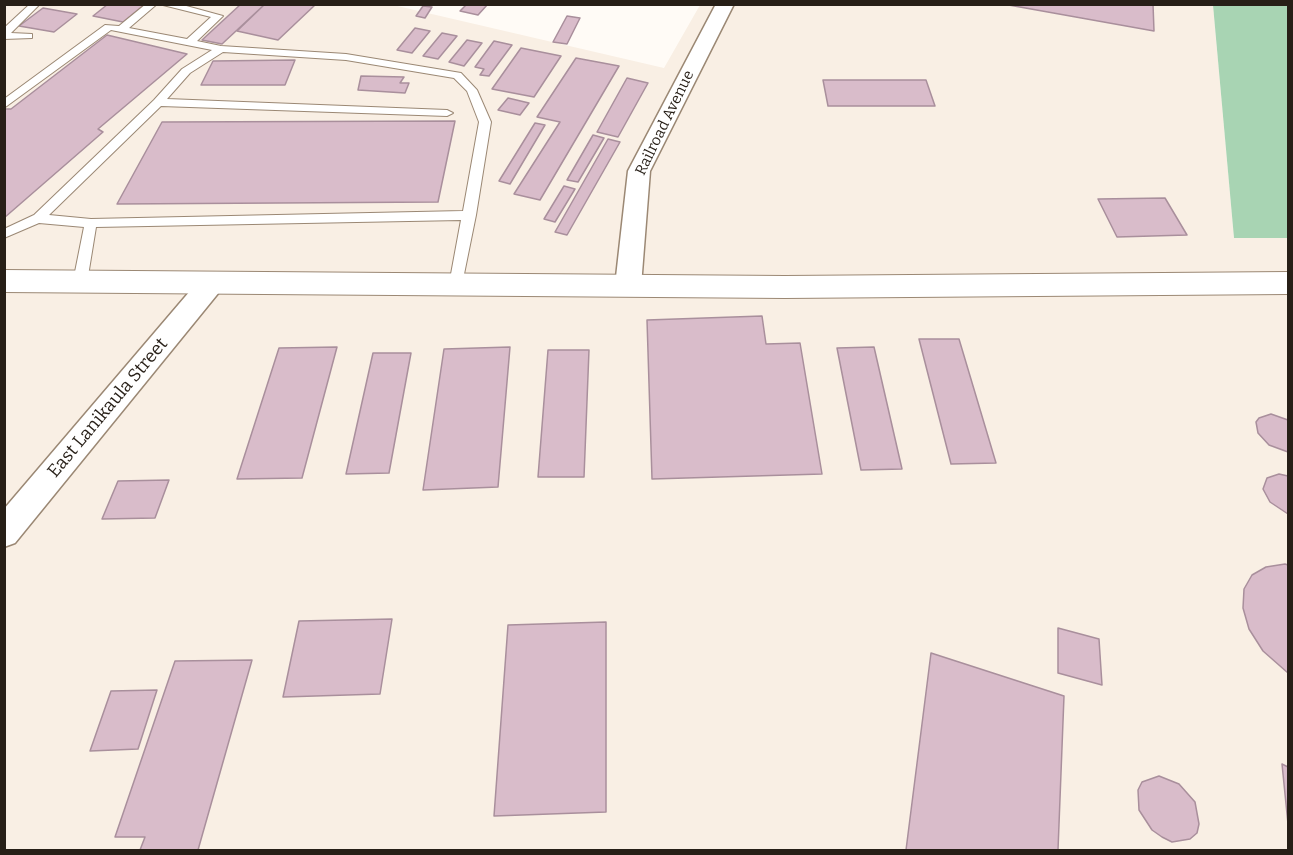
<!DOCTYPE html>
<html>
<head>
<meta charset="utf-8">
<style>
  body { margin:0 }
  #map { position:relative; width:1293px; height:855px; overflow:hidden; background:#fffbf6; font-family:Bitter,serif }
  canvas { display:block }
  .frame { position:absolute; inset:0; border:6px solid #271f17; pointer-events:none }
</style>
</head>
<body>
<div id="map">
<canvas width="1293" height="855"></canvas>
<div class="frame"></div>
</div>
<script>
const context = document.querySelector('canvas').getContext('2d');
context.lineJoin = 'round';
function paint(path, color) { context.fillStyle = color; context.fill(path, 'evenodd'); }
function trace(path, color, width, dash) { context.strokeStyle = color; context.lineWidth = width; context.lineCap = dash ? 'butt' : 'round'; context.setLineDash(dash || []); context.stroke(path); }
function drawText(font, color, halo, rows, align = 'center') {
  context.font = font + ' Bitter,serif'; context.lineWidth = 5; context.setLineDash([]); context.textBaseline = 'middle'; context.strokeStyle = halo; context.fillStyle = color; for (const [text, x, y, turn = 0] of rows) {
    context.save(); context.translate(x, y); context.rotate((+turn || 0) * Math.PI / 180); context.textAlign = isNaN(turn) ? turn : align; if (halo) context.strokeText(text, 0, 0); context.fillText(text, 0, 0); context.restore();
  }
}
paint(new Path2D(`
  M 5,5 L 393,5 L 664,68 L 700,5 L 1213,5 L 1234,238 L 1288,238 L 1288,850 L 5,850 Z`), '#f9efe4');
paint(new Path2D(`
  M 1213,5 L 1288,5 L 1288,238 L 1234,238 Z`), '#a8d4b3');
const building = new Path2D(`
  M 108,4 L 145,4 L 123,22 L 93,16 Z
  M 241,4 L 265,4 L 222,44 L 202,40 Z
  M 265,4 L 311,4 L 315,5 L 278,40 L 237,31 Z
  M 467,4 L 488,4 L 478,15 L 460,11 Z
  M 1003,4 L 1153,4 L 1154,31 Z
  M 423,6 L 432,7 L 425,18 L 416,16 Z
  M 43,8 L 77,14 L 54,32 L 19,26 Z
  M 567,16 L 580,18 L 567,44 L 553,42 Z
  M 415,28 L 430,31 L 412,53 L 397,50 Z
  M 442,33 L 457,36 L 438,59 L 423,56 Z
  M 107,35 L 187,54 L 98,129 L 103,132 L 4,218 L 4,109 L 11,109 Z
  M 467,40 L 482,43 L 464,66 L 449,62 Z
  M 494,41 L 512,45 L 489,76 L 480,75 L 484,69 L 475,67 Z
  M 521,48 L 561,56 L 534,97 L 492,89 Z
  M 576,58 L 619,66 L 540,200 L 514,194 L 560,122 L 537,117 Z
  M 295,60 L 285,85 L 201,85 L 213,61 Z
  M 361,76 L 404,77 L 400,83 L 409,83 L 405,93 L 358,90 Z
  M 627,78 L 648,83 L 618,137 L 597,132 Z
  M 823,80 L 926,80 L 935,106 L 828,106 Z
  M 508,98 L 529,103 L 520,115 L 498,110 Z
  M 455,121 L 438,202 L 117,204 L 162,122 Z
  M 535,123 L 545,125 L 510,184 L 499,181 Z
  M 593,135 L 604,138 L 578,182 L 567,180 Z
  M 608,139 L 620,142 L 567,235 L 555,232 Z
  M 564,186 L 575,189 L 555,222 L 544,219 Z
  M 1165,198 L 1187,235 L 1117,237 L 1098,199 Z
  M 762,316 L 766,344 L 800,343 L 822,474 L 652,479 L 647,320 Z
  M 919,339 L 959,339 L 996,463 L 951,464 Z
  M 337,347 L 302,478 L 237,479 L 279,348 Z
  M 510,347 L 498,487 L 423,490 L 444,349 Z
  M 874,347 L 902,469 L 861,470 L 837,348 Z
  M 548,350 L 589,350 L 584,477 L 538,477 Z
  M 373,353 L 411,353 L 389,473 L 346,474 Z
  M 1271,414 L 1288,420 L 1288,452 L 1269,445 L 1258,433 L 1256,422 L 1259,418 Z
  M 1279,474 L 1288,476 L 1288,514 L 1270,502 L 1263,489 L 1267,478 Z
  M 169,480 L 155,518 L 102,519 L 118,481 Z
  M 1285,564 L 1288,565 L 1288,673 L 1263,651 L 1249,629 L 1243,608 L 1244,589 L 1252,575 L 1266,567 Z
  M 392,619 L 380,694 L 283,697 L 299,621 Z
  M 606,622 L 606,812 L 494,816 L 508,625 Z
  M 1058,628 L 1099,639 L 1102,685 L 1058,673 Z
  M 931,653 L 1064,696 L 1058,850 L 906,850 Z
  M 252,660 L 198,850 L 140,850 L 145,837 L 115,837 L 175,661 Z
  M 157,690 L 138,749 L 90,751 L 111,691 Z
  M 1282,764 L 1288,767 L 1288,824 Z
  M 1159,776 L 1179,784 L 1195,802 L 1199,824 L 1197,833 L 1190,839 L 1172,842 L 1162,837 L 1152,830 L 1139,810 L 1138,790 L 1142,782 Z`);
paint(building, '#d9bcca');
trace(building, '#a98f9c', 1.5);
const service = new Path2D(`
  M 30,4 L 40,4 L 11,33 L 32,34 L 32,38 L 4,39 L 4,28 Z
  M 146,4 L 157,4 L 129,28 L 187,39 L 211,17 L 159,4 L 179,4 L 223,16 L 197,41 L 221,46 L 346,54 L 461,73 L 477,90 L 491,122 L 476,215 L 461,289 L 451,289 L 449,285 L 461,220 L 96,227 L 87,282 L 80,287 L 73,282 L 84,227 L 39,223 L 4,238 L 4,229 L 34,215 L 154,100 L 182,69 L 212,50 L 111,30 L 4,108 L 4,99 L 105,25 L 119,26 ZM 223,52 L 346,60 L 454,78 L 467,91 L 479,122 L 463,211 L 91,219 L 49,215 L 161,106 L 447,116 L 453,113 L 447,110 L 167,99 L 190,73 Z`);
const minor = new Path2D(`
  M 716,4 L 734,4 L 650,171 L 641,286 L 637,293 L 628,295 L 619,293 L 615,286 L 628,171 Z
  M 211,275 L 220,277 L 224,284 L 220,291 L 15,543 L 4,547 L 4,509 L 202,277 Z`);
const tertiary = new Path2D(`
  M 4,270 L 785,276 L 1288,272 L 1288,294 L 785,298 L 4,292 Z`);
trace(service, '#9b8874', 2);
trace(minor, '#9b8874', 3);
trace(tertiary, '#9b8874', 2);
paint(service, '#fff');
paint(minor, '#fff');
paint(tertiary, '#fff');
drawText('15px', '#271f17', '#fff', [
  ["Railroad Avenue",665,123,-64]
]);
drawText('18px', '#271f17', '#fff', [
  ["East Lanikaula Street",108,408,-50]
]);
</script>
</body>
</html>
